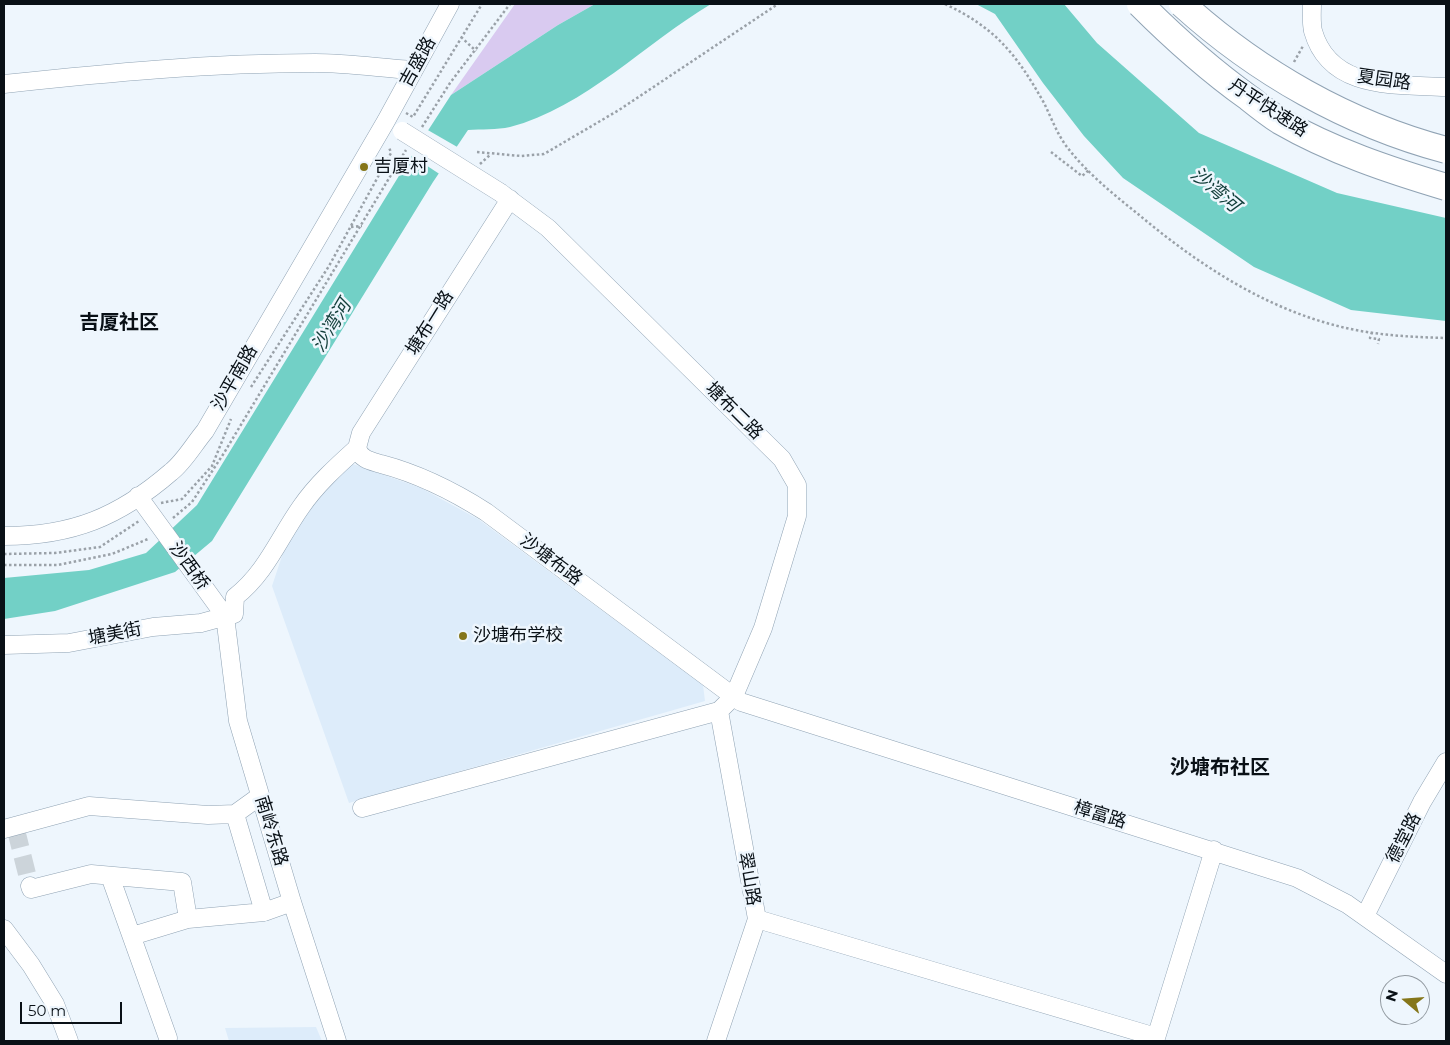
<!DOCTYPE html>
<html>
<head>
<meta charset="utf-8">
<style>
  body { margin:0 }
  #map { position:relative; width:1450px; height:1045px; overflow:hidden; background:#eef6fd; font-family:Montserrat,sans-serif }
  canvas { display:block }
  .frame { position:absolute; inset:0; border:5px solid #091016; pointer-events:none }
  .north { position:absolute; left:1380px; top:975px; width:50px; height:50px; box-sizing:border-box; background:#eef6fd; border:1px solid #929aa1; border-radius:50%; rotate:288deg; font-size:14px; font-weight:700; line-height:20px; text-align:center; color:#091016 }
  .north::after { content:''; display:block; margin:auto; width:18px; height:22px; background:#85761a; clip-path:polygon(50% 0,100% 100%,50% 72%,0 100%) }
  .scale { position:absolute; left:20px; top:1002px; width:102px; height:22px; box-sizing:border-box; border:2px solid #091016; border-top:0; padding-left:6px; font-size:15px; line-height:18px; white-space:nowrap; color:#091016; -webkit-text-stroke:4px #eef6fd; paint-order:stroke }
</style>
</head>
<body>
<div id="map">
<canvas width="1450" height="1045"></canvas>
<div class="frame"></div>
<div class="north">N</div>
<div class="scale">50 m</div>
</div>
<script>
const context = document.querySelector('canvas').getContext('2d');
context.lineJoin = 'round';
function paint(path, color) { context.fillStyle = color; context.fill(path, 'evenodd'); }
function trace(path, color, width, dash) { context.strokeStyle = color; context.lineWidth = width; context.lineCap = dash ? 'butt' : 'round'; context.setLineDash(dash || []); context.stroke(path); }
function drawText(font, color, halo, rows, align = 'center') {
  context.font = font + ' Montserrat,"Noto Sans SC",sans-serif'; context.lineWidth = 5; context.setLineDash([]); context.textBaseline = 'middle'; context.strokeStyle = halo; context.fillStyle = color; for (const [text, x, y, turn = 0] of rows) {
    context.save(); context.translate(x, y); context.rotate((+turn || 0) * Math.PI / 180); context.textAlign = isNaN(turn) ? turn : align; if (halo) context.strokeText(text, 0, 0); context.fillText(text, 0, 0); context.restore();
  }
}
paint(new Path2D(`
  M 350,463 L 421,488 L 478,519 L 703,685 L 705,701 L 349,803 L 272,586 L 285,547 L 308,508 Z
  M 316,1027 L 322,1041 L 229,1041 L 225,1028 Z`), '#ddecfa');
paint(new Path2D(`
  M 515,4 L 595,4 L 558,25 L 451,95 Z`), '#d9caf0');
paint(new Path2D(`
  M 595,4 L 711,4 C 647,42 584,108 510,127 C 497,130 481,129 468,130 L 433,182 L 212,541 L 175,572 L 55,611 L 4,619 L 4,578 L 89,570 L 146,553 L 197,505 L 405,166 L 451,95 L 558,25 Z
  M 976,4 L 1064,4 L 1097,43 L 1199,133 L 1337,193 L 1446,218 L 1446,321 L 1351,310 L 1254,267 L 1123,178 L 1084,136 L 1043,83 L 995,14 Z`), '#72d0c6');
paint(new Path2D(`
  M 426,129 L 459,148 L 441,175 L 409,154 Z`), '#eef6fd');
trace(new Path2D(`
  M 16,830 L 30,886`), '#ccd4da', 18, [18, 9]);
const minor = new Path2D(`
  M 1312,4 C 1312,12 1311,22 1313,31 C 1330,91 1396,84 1446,87
  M 4,84 C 107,73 210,63 315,63 C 347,63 381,68 413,70
  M 357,448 C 361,460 371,461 381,464 C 419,474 453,491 486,512 L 741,702 L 1297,878 L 1347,904 L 1446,974
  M 357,448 L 361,433 L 510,199
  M 138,496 L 225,616 L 238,721 L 292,902 L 337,1041
  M 4,536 C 72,536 119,517 171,472 C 184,462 194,444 205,431 L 386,121 L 450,4
  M 4,645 L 69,643 L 153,627 L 201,623 L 234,614 L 235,597 C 266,573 279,538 301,507 C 316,485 337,466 357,448
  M 362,808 L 719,711 L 734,696 L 763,628 L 797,516 L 797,485 L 782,459 L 548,228 L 501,193
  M 235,814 L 260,796
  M 4,829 L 89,806 L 208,815 L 235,814 L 264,912 L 292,902
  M 110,876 L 168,1038
  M 30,886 L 31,889 L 91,874 L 182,882 L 188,919 L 264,912
  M 1365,916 L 1422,802 L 1446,762
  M 757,919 L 1156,1037
  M 4,929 L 31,965 L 55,1004 L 69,1041
  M 132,936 L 188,919
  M 716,1041 L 757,919 L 719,711
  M 1155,1041 L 1214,850`);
trace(minor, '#90a3b4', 19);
trace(new Path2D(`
  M 945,4 C 996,28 1017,55 1044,103 C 1051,117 1057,134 1067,147 C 1086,172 1113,194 1138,214 C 1195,262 1261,306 1334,325 C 1370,335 1409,337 1446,338
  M 461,37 L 476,51
  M 1294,62 L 1303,46
  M 406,113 L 413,117 L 482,4
  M 422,127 L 450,83 L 510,4
  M 477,152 L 521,156 L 544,154 L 619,110 L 778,4
  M 1051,152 L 1082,176 L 1089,170
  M 480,164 L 491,154
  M 351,227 L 362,226
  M 1372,332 L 1370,338 L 1379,339 L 1378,344
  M 251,387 L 329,266 L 391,153 L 389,147
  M 161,503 L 182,499 L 212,466 L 231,419
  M 173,518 L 192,502 L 224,453 L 406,150
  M 4,554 L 55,553 L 100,547 L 139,521
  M 4,565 L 58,565 L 112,554 L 148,539`), '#9aa1a8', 2.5, [2.5, 2.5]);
trace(minor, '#fff', 18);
const minorBridge = new Path2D(`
  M 402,131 L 501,193`);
const highwayBridge = new Path2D(`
  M 1140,4 C 1174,38 1210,70 1249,98 C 1259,106 1269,114 1280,121 C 1332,151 1389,170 1446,187
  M 1182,4 C 1257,72 1348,124 1446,150`);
trace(minorBridge, '#90a3b4', 19, []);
trace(highwayBridge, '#90a3b4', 28, []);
trace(minorBridge, '#fff', 18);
trace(highwayBridge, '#fff', 26);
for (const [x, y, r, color] of [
  [364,167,5,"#85761a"],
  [463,636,5,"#85761a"]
]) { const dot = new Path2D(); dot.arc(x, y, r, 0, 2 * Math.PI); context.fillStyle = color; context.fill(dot); trace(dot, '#eef6fd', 2); }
drawText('18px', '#091016', '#eef6fd', [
  ["吉盛路",418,62,-61],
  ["夏园路",1384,80,8],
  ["丹平快速路",1268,108,33],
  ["塘布一路",430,323,-58],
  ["沙平南路",235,378,-60],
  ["塘布二路",734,411,45],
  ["沙塘布路",551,560,37],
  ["沙西桥",189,566,54],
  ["塘美街",115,634,-11],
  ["樟富路",1100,815,17],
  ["南岭东路",271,831,73],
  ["德堂路",1404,838,-63],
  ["翠山路",749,879,80]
]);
drawText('18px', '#091016', '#eef6fd', [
  ["吉厦村",374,167],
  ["沙塘布学校",473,636]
], 'left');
drawText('italic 19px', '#123e3a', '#eef6fd', [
  ["沙湾河",1215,190,40],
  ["沙湾河",332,326,-59]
]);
drawText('bold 20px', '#091016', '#eef6fd', [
  ["吉厦社区",119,323],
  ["沙塘布社区",1220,768]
]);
</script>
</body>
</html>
